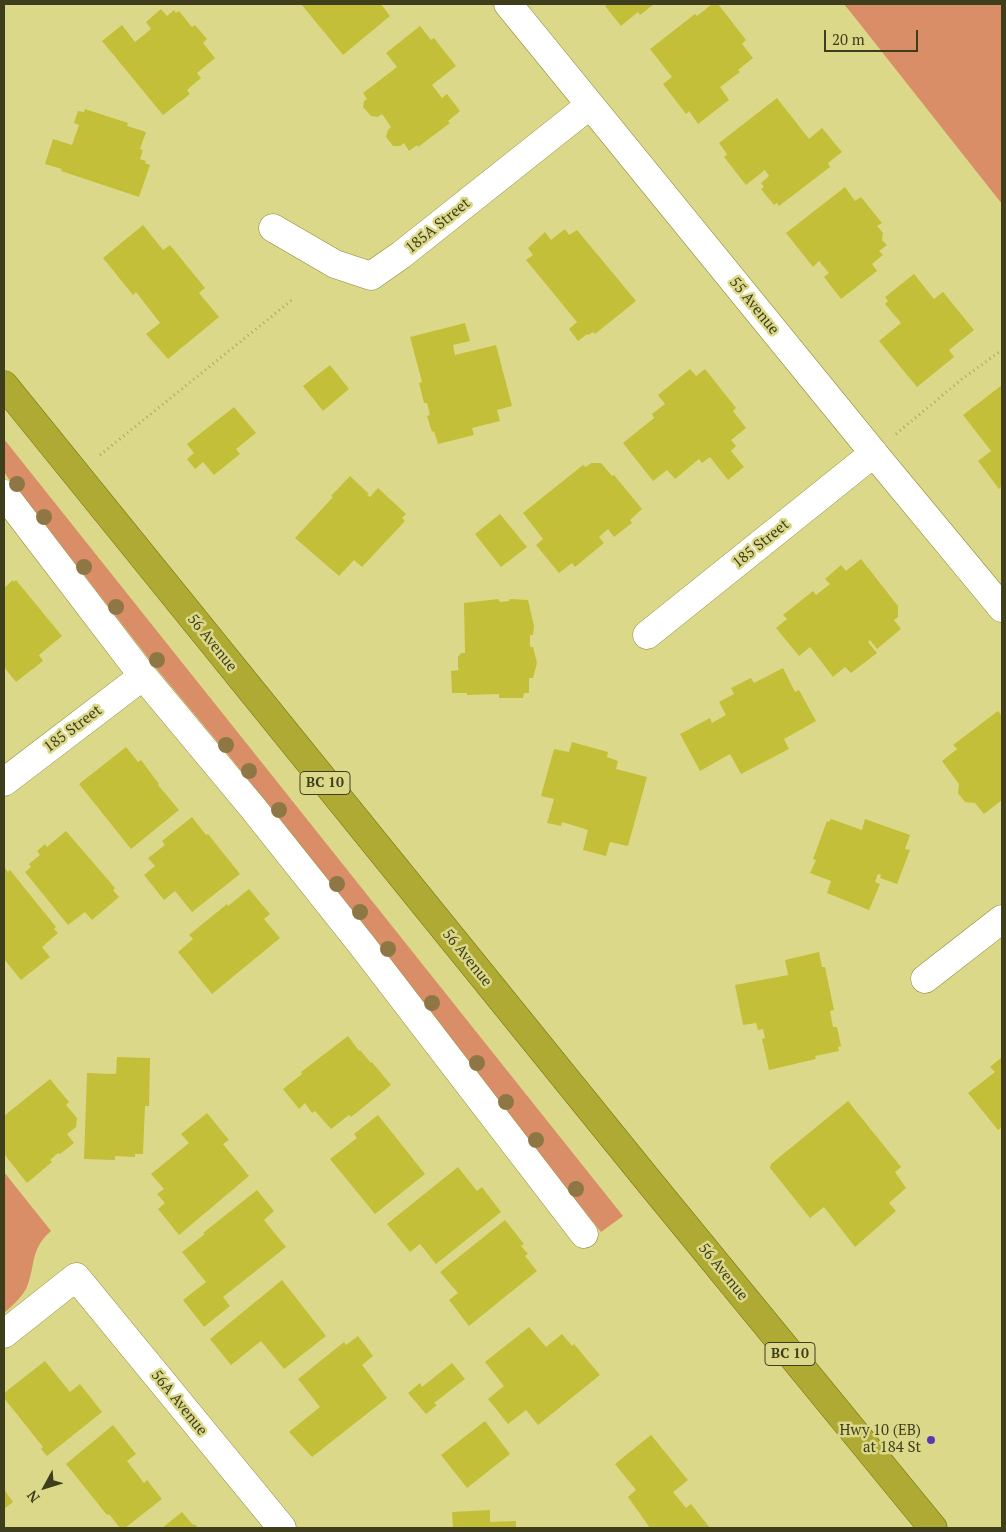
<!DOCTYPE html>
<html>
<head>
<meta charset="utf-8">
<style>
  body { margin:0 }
  #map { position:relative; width:1006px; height:1532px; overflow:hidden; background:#dbd989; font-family:"PT Serif",serif }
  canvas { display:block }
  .frame { position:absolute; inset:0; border:5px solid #3e3d1c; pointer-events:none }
  .north { position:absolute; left:20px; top:1462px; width:50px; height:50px; -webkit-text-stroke:4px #dbd989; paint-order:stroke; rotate:231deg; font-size:14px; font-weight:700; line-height:20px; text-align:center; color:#3e3d1c }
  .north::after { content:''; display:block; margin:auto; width:18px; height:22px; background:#3e3d1c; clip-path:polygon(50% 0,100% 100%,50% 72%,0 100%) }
  .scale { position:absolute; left:824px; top:30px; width:94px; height:22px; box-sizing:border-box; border:2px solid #3e3d1c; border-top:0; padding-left:6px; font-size:15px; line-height:18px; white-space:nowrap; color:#3e3d1c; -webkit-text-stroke:4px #dbd989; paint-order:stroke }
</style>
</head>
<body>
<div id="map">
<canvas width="1006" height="1532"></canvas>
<div class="frame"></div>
<div class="north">N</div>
<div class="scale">20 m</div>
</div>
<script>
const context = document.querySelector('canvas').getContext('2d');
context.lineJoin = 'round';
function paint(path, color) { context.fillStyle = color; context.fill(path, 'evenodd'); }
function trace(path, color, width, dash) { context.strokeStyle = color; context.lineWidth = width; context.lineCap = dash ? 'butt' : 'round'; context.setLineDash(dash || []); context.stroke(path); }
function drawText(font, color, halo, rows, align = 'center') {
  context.font = font + ' "PT Serif",serif'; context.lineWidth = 5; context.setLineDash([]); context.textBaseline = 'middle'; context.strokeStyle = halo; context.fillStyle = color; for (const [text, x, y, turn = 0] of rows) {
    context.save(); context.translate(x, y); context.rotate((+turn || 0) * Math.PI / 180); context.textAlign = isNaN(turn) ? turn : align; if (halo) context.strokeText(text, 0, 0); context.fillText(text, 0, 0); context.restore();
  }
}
paint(new Path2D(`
  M 844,4 L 1002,4 L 1002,204 L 856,19 Z
  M 4,439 L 623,1216 L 601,1232 L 503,1108 L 316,865 L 230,757 L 156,668 L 88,580 L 15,488 L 4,472 Z
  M 4,1172 L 51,1231 C 29,1250 36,1267 26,1289 C 21,1298 11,1307 4,1313 Z`), '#da8e67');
paint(new Path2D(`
  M 301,4 L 381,4 L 390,16 L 343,55 Z
  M 608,4 L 654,4 L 640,15 L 638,12 L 621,26 L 605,6 Z
  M 712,4 L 718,4 L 746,40 L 742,44 L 753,58 L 738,70 L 740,72 L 720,87 L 729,100 L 698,124 L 689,111 L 686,114 L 663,84 L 672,77 L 650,49 L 695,14 L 697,16 Z
  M 161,9 L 167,16 L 174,10 L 176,13 L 179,11 L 192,27 L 195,25 L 207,39 L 203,43 L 215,58 L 197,73 L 201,78 L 187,90 L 190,94 L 163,115 L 102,41 L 122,25 L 135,42 L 151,29 L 146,22 Z
  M 420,26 L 431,40 L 434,38 L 456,66 L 432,85 L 442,98 L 447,94 L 460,111 L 448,121 L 450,123 L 418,147 L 417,145 L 409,151 L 404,143 L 400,146 L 393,146 L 386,137 L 388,130 L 391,127 L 382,114 L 378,117 L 371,116 L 363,107 L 364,101 L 367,99 L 363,93 L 397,67 L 386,53 Z
  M 777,98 L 809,139 L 822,128 L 842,152 L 828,163 L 830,167 L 779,206 L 777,203 L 774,205 L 761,189 L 764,187 L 761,183 L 769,176 L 765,170 L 746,185 L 724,157 L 727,154 L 719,143 Z
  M 85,109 L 128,123 L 127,126 L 146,132 L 140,149 L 143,150 L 140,159 L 146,161 L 145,163 L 150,165 L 139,197 L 61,171 L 62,169 L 45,164 L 53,139 L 72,145 L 79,125 L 74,123 L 78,111 L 84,112 Z
  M 845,187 L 855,201 L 861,197 L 882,223 L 877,226 L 883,233 L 882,240 L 887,245 L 879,251 L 883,255 L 872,264 L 877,271 L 841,299 L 824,277 L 829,273 L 819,261 L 813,267 L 786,233 Z
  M 143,225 L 163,250 L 170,245 L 205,288 L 199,293 L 219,317 L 168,359 L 146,334 L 160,323 L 136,292 L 133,295 L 103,258 Z
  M 565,229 L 569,235 L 577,230 L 636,301 L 595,334 L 593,332 L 588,335 L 587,334 L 578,341 L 569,329 L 577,322 L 526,260 L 533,255 L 528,248 L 545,232 L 551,240 Z
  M 914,274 L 934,299 L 943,292 L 974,330 L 949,350 L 954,357 L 917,387 L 879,341 L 901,323 L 885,304 L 888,301 L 885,297 Z
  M 465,323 L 470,341 L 453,345 L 455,355 L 496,345 L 512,406 L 497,410 L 500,421 L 472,428 L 474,435 L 438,444 L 434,431 L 432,432 L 427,416 L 430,415 L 427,403 L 424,403 L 419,383 L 422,382 L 410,337 Z
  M 330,365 L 349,389 L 323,411 L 303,386 Z
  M 690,369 L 696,376 L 705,369 L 736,408 L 733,411 L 746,428 L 731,440 L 736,446 L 731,451 L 744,467 L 728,480 L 710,457 L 702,463 L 699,459 L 675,479 L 667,470 L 653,481 L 623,443 L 654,418 L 652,414 L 665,404 L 658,395 Z
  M 1002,385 L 1002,486 L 999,489 L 978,461 L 991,451 L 963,415 Z
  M 234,407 L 256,433 L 236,449 L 240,454 L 214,475 L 203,462 L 195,469 L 187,459 L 194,453 L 187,444 Z
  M 591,463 L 601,463 L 612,476 L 614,475 L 642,509 L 630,520 L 632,523 L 614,537 L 608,529 L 599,537 L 604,543 L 575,567 L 572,563 L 559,573 L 536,545 L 543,539 L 523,513 L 583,465 L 586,467 Z
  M 350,476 L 369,494 L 367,495 L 370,497 L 378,488 L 406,514 L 402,518 L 405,521 L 362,567 L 354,560 L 339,576 L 295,538 L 333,497 L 331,496 Z
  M 500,514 L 527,547 L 501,567 L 475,534 Z
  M 861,559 L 898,606 L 898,617 L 894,620 L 901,629 L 877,649 L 870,640 L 868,642 L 877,653 L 851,673 L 845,667 L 833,677 L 810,647 L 799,656 L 776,628 L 787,619 L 783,615 L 813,591 L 816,595 L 830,584 L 825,579 L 841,565 L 846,571 Z
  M 13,580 L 14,582 L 16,580 L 62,636 L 39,655 L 43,661 L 16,682 L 4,667 L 4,588 Z
  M 498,599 L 500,602 L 509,601 L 510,599 L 528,600 L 534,626 L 533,635 L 530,635 L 530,647 L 533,647 L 537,663 L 533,678 L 529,678 L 529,693 L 524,693 L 523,698 L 499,698 L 499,694 L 467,695 L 467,693 L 452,693 L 451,671 L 459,670 L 458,668 L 458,657 L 461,653 L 465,653 L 464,603 Z
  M 783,668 L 795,692 L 799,690 L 816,721 L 784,739 L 789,749 L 741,774 L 730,754 L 700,771 L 680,734 L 710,718 L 712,723 L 726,715 L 719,702 L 734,694 L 731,688 L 751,678 L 754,683 Z
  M 998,711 L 1002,716 L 1002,800 L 984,814 L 975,803 L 965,802 L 958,793 L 959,784 L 942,761 L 957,749 L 953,745 Z
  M 572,742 L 608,752 L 607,757 L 618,761 L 616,769 L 647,777 L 628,846 L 610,842 L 606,856 L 583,850 L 588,830 L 562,822 L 561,826 L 547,823 L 554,799 L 541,796 L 554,749 L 569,752 Z
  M 126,747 L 138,762 L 141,760 L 159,784 L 158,785 L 179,810 L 131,849 L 79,784 Z
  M 192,817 L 206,835 L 208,834 L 240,874 L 192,912 L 175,891 L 164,900 L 144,875 L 155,866 L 148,858 L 165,845 L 162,841 Z
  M 831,819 L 862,830 L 865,819 L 910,835 L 905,849 L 910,850 L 897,884 L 880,878 L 881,875 L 878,874 L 875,882 L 880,884 L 869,910 L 827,893 L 831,881 L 810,873 L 816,860 L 813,859 L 827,821 L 829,822 Z
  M 66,831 L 115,888 L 113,890 L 119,897 L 92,920 L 85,912 L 68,925 L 25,872 L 31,867 L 29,864 L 40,855 L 37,851 L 45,844 L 47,847 Z
  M 4,867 L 8,872 L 10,870 L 56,927 L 54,929 L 58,933 L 42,947 L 50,957 L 21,980 L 4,959 Z
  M 249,889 L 270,914 L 264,919 L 280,938 L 212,994 L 178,952 L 193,939 L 189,935 L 227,904 L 228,906 Z
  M 819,952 L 822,967 L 825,967 L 834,1010 L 830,1011 L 833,1027 L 837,1027 L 841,1046 L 838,1047 L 839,1051 L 815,1056 L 816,1059 L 769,1070 L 762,1039 L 765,1038 L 763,1029 L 758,1030 L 756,1023 L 743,1025 L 735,985 L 788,975 L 785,960 Z
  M 348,1036 L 359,1051 L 360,1050 L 371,1063 L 372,1062 L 391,1085 L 351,1117 L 349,1115 L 331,1129 L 315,1111 L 312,1113 L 305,1103 L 299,1109 L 283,1089 L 302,1074 L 301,1072 Z
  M 117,1057 L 150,1058 L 149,1106 L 145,1106 L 143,1154 L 135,1154 L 135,1157 L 115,1156 L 115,1160 L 84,1159 L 87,1073 L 116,1074 Z
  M 1002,1057 L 1002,1127 L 998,1130 L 968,1093 L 995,1072 L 990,1067 Z
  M 50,1079 L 69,1102 L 66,1105 L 77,1118 L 76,1127 L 67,1134 L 74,1143 L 60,1154 L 58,1153 L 50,1160 L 52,1162 L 27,1183 L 4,1154 L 4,1116 Z
  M 848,1101 L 901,1167 L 895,1172 L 906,1188 L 889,1203 L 896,1211 L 855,1247 L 824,1207 L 810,1218 L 770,1168 L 771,1164 Z
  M 207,1113 L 229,1140 L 223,1144 L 249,1176 L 179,1235 L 158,1209 L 165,1203 L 157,1194 L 164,1189 L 151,1174 L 189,1143 L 181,1134 Z
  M 378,1115 L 425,1174 L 375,1214 L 330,1159 L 357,1138 L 354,1134 Z
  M 458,1167 L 477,1191 L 482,1187 L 501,1212 L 436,1264 L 420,1244 L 410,1252 L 387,1224 Z
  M 257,1190 L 274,1211 L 264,1220 L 286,1247 L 223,1297 L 230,1306 L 204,1327 L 183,1300 L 206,1282 L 182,1252 L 205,1234 L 203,1233 Z
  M 505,1220 L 524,1244 L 521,1246 L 528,1254 L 525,1256 L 537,1271 L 469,1326 L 449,1300 L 458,1293 L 440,1272 Z
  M 282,1280 L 326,1336 L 284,1369 L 261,1341 L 231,1365 L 210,1339 Z
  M 529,1327 L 546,1347 L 562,1334 L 572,1346 L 574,1344 L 600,1375 L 538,1425 L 526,1410 L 508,1424 L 488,1399 L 504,1386 L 485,1362 Z
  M 358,1336 L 373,1356 L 362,1365 L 387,1398 L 312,1457 L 289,1432 L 320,1407 L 298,1379 L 344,1342 L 346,1345 Z
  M 45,1361 L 70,1392 L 80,1384 L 102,1412 L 47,1456 L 41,1449 L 43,1447 L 4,1398 L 4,1393 Z
  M 452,1363 L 465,1379 L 434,1403 L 437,1405 L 426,1414 L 408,1393 L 420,1383 L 422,1387 Z
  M 485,1421 L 510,1454 L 467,1488 L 441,1455 Z
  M 113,1425 L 136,1454 L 127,1461 L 144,1483 L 147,1480 L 162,1499 L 125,1528 L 120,1528 L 109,1514 L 107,1515 L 66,1464 Z
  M 651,1435 L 688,1480 L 673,1492 L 686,1508 L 691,1504 L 710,1528 L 650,1528 L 628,1497 L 636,1490 L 615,1464 Z
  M 4,1489 L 13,1502 L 4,1509 Z
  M 490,1510 L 490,1522 L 516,1521 L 516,1528 L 453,1528 L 452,1512 Z
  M 182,1512 L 192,1524 L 196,1525 L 198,1528 L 162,1528 Z`), '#c4bf38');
const minor = new Path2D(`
  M 508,4 L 881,462 L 1002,608
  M 273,228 L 335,264 L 371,276 L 401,255 L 590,105
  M 4,494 L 143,676 L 253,808 L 362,945 L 584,1234
  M 647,635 L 874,453
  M 4,782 L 143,676
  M 925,979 L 1002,919
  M 4,1334 L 76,1277 L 282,1528`);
const trunk = new Path2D(`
  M 4,385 L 647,1179 L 933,1528`);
trace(minor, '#8d8b3b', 29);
trace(trunk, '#79760a', 29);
trace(new Path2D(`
  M 896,434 L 962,379 L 1002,350
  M 100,455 L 292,300`), '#a7a665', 3, [1, 4]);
trace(minor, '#fff', 28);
trace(trunk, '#aeaa33', 28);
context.fillStyle = '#8f7745';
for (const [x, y] of [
  [17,484],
  [44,517],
  [84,567],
  [116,607],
  [157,660],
  [226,745],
  [249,771],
  [279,810],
  [337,884],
  [360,912],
  [388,949],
  [432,1003],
  [477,1063],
  [506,1102],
  [536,1140],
  [576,1189]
]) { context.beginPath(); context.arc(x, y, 8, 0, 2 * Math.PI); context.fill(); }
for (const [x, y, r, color] of [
  [931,1440,5,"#563bb3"]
]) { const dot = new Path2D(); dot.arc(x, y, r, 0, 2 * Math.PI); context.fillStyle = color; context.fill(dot); trace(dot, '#dbd989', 2); }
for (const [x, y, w] of [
  [325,783,50],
  [790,1354,50]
]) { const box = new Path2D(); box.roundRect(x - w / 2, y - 11.5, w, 23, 4); context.fillStyle = '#dbd989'; context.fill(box); trace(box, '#3e3d1c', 1); }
drawText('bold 14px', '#3e3d1c', null, [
  ["BC 10",325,783],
  ["BC 10",790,1354]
]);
drawText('15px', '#3e3d1c', '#dbd989', [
  ["185A Street",438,226,-39],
  ["55 Avenue",754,306,51],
  ["185 Street",761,544,-39],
  ["56 Avenue",212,643,51],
  ["185 Street",73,729,-37],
  ["56 Avenue",467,958,51],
  ["56 Avenue",723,1272,51],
  ["56A Avenue",179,1403,51]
]);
drawText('15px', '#3e3d1c', '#dbd989', [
  ["Hwy 10 (EB)",921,1431],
  ["at 184 St",921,1448]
], 'right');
</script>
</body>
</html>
